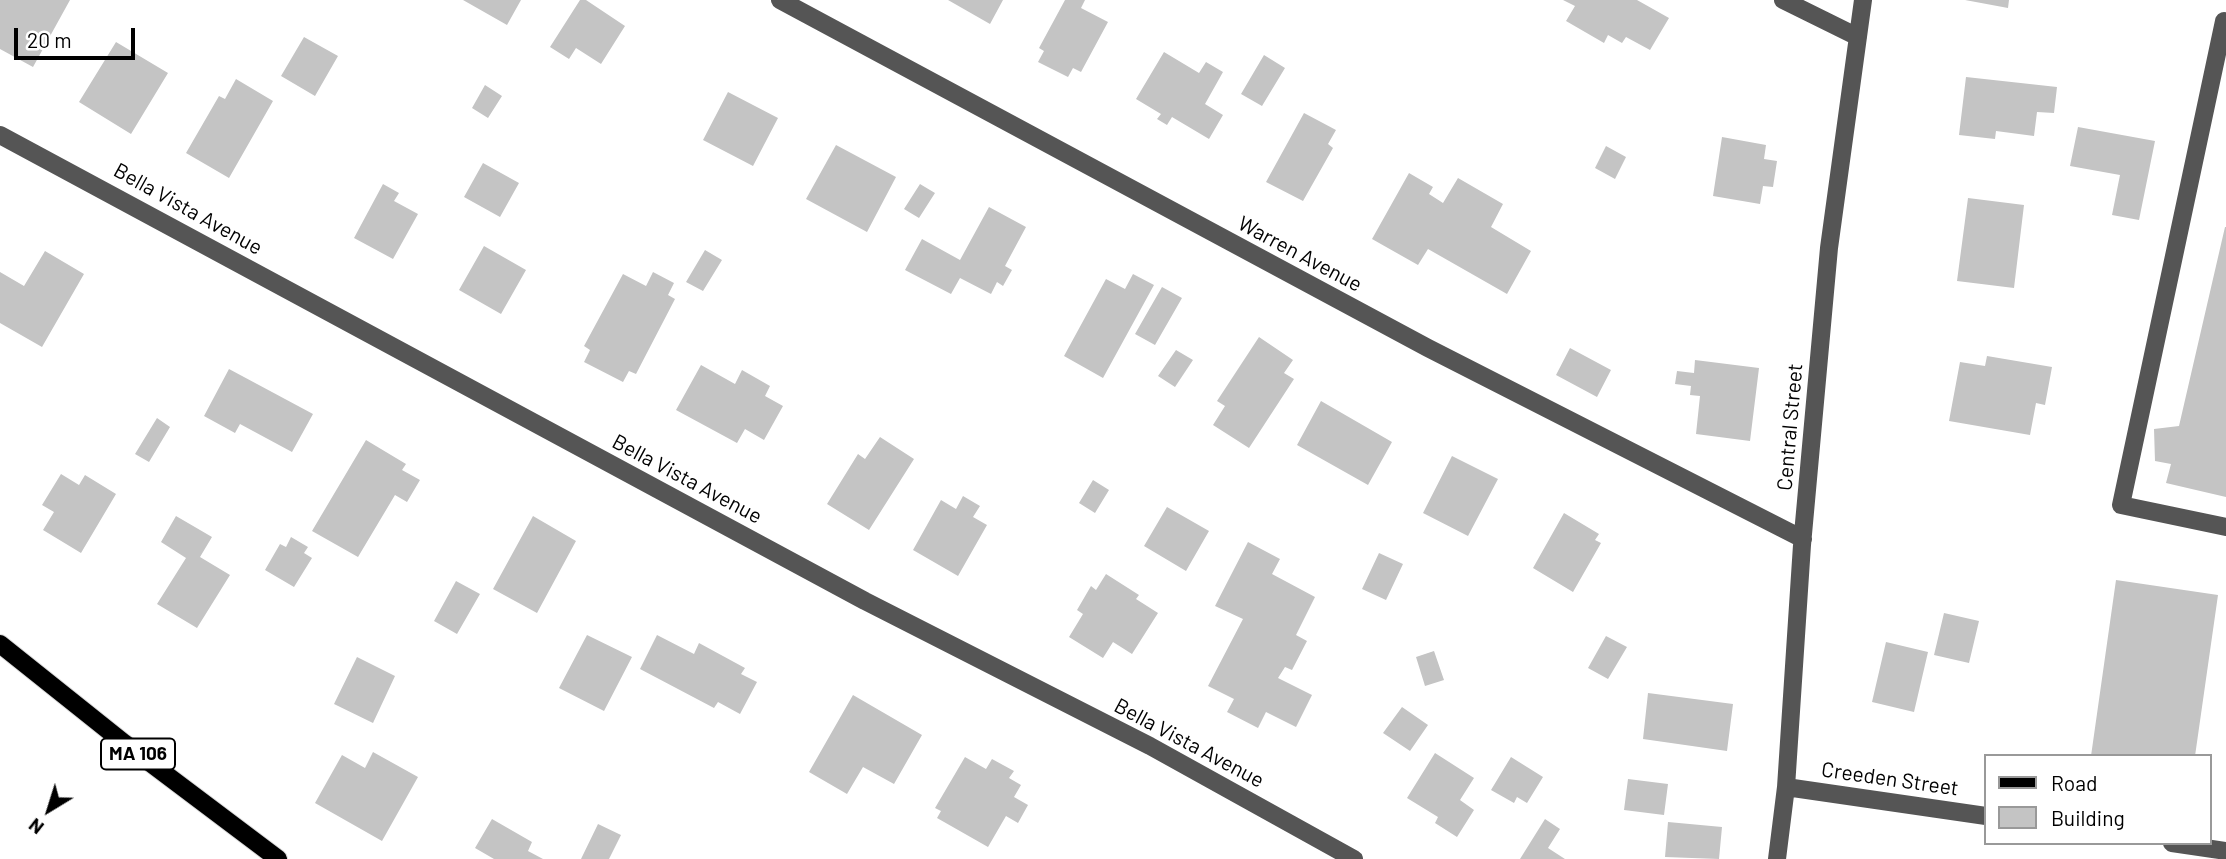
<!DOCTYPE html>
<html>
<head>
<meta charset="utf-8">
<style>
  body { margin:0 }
  #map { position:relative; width:2226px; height:859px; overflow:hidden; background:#fff; font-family:Barlow,sans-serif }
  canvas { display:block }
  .legend { position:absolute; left:1984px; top:754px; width:228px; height:91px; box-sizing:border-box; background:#fff; border:2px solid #999; margin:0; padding:9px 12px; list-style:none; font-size:21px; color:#000 }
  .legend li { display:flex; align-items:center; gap:14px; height:35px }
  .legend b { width:35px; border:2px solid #999 }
  .north { position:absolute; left:14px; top:775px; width:70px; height:70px; -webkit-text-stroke:5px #fff; paint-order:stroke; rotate:218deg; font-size:19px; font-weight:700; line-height:28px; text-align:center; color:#000 }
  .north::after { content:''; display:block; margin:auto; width:24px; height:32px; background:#000; clip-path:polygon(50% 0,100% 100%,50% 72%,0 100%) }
  .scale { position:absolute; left:14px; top:28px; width:121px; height:32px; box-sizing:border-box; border:4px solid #000; border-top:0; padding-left:9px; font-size:21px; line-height:24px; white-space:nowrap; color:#000; -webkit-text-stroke:5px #fff; paint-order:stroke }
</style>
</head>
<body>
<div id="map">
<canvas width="2226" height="859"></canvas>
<ul class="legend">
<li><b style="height:9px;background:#000"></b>Road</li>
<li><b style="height:19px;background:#c4c4c4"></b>Building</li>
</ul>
<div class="north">N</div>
<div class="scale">20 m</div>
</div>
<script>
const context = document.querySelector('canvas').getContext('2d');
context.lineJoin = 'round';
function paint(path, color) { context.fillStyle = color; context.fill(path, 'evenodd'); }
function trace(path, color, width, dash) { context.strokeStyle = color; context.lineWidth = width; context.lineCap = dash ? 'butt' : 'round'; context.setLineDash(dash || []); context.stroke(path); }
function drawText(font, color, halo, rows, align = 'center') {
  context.font = font + ' Barlow,sans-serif'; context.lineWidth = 5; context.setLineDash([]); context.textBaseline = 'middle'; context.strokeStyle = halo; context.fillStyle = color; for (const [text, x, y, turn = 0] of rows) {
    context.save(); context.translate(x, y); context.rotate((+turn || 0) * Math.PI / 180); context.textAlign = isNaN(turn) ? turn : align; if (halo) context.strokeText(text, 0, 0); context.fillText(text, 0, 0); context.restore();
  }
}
paint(new Path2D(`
  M 0,0 L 70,0 L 33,67 L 0,49 Z
  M 463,0 L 521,0 L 507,25 Z
  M 580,0 L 586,0 L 625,26 L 601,64 L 576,48 L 569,59 L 550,47 Z
  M 948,0 L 1003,0 L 990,24 Z
  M 1065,0 L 1085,0 L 1081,8 L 1108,22 L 1081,72 L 1073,68 L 1068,77 L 1038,62 L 1044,51 L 1039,48 Z
  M 1563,0 L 1637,0 L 1669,18 L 1650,50 L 1626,37 L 1622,43 L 1608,35 L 1604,43 L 1566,21 L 1575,6 Z
  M 1965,0 L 2009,0 L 2008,8 Z
  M 304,37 L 338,56 L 315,96 L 281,76 Z
  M 116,42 L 168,73 L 131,134 L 79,102 Z
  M 1164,52 L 1199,73 L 1206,62 L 1223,72 L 1205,104 L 1223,115 L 1209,139 L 1172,117 L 1167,125 L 1157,119 L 1161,114 L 1136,99 Z
  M 1264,55 L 1285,68 L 1262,106 L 1241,94 Z
  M 1966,77 L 2057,87 L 2054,113 L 2037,112 L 2034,136 L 1996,131 L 1995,139 L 1959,135 Z
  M 236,79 L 273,101 L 229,178 L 186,153 L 219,96 L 225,99 Z
  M 485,85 L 502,96 L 488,118 L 472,108 Z
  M 728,92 L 778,118 L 753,166 L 703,140 Z
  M 1304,113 L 1336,130 L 1328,144 L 1333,148 L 1303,201 L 1266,182 Z
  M 2078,127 L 2155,141 L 2139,220 L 2112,215 L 2120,175 L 2070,166 Z
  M 1722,137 L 1766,145 L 1764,159 L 1777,161 L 1773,187 L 1763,186 L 1760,204 L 1713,196 Z
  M 836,145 L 896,177 L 867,232 L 806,199 Z
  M 1606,146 L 1626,157 L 1615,179 L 1595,168 Z
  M 483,163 L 519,183 L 500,217 L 464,197 Z
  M 1409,173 L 1433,187 L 1429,194 L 1443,203 L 1458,178 L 1503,204 L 1491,227 L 1531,251 L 1507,294 L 1428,249 L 1418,265 L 1372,239 Z
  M 383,184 L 399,193 L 394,201 L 418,214 L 393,259 L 354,238 Z
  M 920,184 L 935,193 L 919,218 L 904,209 Z
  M 1968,198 L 2024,205 L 2014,288 L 1957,281 Z
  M 989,207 L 1026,227 L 1005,266 L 1012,270 L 1003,286 L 997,282 L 991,294 L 960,278 L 951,294 L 905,270 L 922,239 L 960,260 Z
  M 2225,227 L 2226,227 L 2226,497 L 2166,483 L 2171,464 L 2155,461 L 2154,429 L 2179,426 Z
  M 484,246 L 526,270 L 501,314 L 459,290 Z
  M 705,250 L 722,260 L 703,291 L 686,282 Z
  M 45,251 L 84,274 L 42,347 L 0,323 L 0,272 L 24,286 Z
  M 653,272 L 674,283 L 668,295 L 675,299 L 636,374 L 629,371 L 623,382 L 584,362 L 590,350 L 584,346 L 623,274 L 646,286 Z
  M 1133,274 L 1154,285 L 1103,378 L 1064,356 L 1106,279 L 1125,289 Z
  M 1162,287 L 1182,298 L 1155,345 L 1135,334 Z
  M 1259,337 L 1293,360 L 1284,373 L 1294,379 L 1249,448 L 1213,425 L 1225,406 L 1217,401 Z
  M 1570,348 L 1611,370 L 1597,397 L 1556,375 Z
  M 1176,350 L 1193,360 L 1175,387 L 1158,376 Z
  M 1987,356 L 2052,367 L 2045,405 L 2036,403 L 2030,435 L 1949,421 L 1960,362 L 1985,366 Z
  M 1695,360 L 1759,368 L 1750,441 L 1696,434 L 1700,396 L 1690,395 L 1691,386 L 1675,384 L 1677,371 L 1694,373 Z
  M 701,365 L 735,384 L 742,370 L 770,386 L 765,396 L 783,406 L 764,440 L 745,429 L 737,443 L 676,410 Z
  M 229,369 L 313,414 L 292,452 L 240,424 L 235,433 L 204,416 Z
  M 1321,401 L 1392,442 L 1368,485 L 1297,445 Z
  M 157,418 L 170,427 L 149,462 L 135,454 Z
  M 880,437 L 914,459 L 869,530 L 827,504 L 858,454 L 865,459 Z
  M 366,440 L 406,464 L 402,470 L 420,480 L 407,502 L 395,495 L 358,557 L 312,531 Z
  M 1452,456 L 1498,479 L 1468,536 L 1423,513 Z
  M 61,474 L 79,485 L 85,475 L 116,494 L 81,553 L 43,530 L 54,512 L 42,505 Z
  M 1093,480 L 1109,490 L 1095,513 L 1079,503 Z
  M 963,496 L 980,506 L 973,517 L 987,525 L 958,576 L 913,550 L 941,500 L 956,509 Z
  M 1167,507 L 1209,531 L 1186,571 L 1144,546 Z
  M 1564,513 L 1599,534 L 1595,540 L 1601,543 L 1573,592 L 1533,568 Z
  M 176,516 L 212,537 L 200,557 L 230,575 L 197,628 L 157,604 L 186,558 L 161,542 Z
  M 533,516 L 576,541 L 537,613 L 493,589 Z
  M 291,537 L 308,547 L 304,553 L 312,558 L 294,587 L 265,570 L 280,544 L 286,547 Z
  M 1248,542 L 1280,559 L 1272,574 L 1315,597 L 1296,635 L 1307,641 L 1292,670 L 1285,667 L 1278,678 L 1312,695 L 1296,727 L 1266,712 L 1258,728 L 1227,712 L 1234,699 L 1208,686 L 1243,619 L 1215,606 Z
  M 1379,553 L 1403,564 L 1386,600 L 1362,589 Z
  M 1106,574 L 1139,595 L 1136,599 L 1158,613 L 1132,654 L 1113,642 L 1103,658 L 1069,637 L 1083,614 L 1077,610 L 1091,586 L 1096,590 Z
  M 2116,580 L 2218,595 L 2195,756 L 2091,756 Z
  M 456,581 L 480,594 L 457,634 L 434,621 Z
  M 1944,613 L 1979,621 L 1969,663 L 1934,655 Z
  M 587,635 L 632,657 L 604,711 L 559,688 Z
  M 657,635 L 694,654 L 699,643 L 745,668 L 741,674 L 757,682 L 740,714 L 718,702 L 714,708 L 640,669 Z
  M 1606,636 L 1627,647 L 1608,679 L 1588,668 Z
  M 1886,642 L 1928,652 L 1914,712 L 1872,702 Z
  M 1434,651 L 1444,680 L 1425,686 L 1416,657 Z
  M 357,657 L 395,676 L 373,723 L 334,704 Z
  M 1648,693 L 1733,704 L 1727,751 L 1643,739 Z
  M 853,695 L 922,735 L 894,784 L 863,767 L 847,794 L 809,772 Z
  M 1402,707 L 1428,725 L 1410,751 L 1383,733 Z
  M 373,752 L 418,777 L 382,841 L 315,803 L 342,755 L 365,768 Z
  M 1435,753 L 1474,778 L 1460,800 L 1474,810 L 1457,837 L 1435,823 L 1438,817 L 1407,798 Z
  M 965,757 L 986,769 L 992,759 L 1014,771 L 1009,778 L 1021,785 L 1014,797 L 1028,805 L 1018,823 L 1006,816 L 988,847 L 937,818 L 941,811 L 935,808 Z
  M 1511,757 L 1543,777 L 1527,803 L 1517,797 L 1514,803 L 1491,790 Z
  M 1628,779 L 1668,784 L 1664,815 L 1624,810 Z
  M 492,819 L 532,842 L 528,851 L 543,859 L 494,859 L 475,848 Z
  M 1545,819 L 1560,829 L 1548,848 L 1565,859 L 1520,859 Z
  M 1668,822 L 1722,827 L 1719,859 L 1665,857 Z
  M 598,824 L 621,835 L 609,859 L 581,859 Z`), '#c4c4c4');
const major = new Path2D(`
  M 0,644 L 124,743 L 278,859`);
trace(major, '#dbdbdb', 20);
trace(new Path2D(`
  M 780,0 L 1428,348 L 1803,539
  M 1783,0 L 1858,37
  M 2226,22 L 2224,21 L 2121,505 L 2226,527
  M 0,135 L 865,601 L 1150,746 L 1354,859
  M 1786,787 L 1986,816
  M 2172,843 L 2226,851
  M 1777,859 L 1786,787 L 1802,545 L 1829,248 L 1863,0`), '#555', 18);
trace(major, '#000', 18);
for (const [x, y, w] of [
  [138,754,74]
]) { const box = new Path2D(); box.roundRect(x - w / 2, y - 15.5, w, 31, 5); context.fillStyle = '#fff'; context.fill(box); trace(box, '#000', 2); }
drawText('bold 19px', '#000', null, [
  ["MA 106",138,754]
]);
drawText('21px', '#000', '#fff', [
  ["Bella Vista Avenue",188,209,29],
  ["Warren Avenue",1300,254,28],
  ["Central Street",1790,427,-85],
  ["Bella Vista Avenue",687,479,28],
  ["Bella Vista Avenue",1189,743,28],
  ["Creeden Street",1890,779,8]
]);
</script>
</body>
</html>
